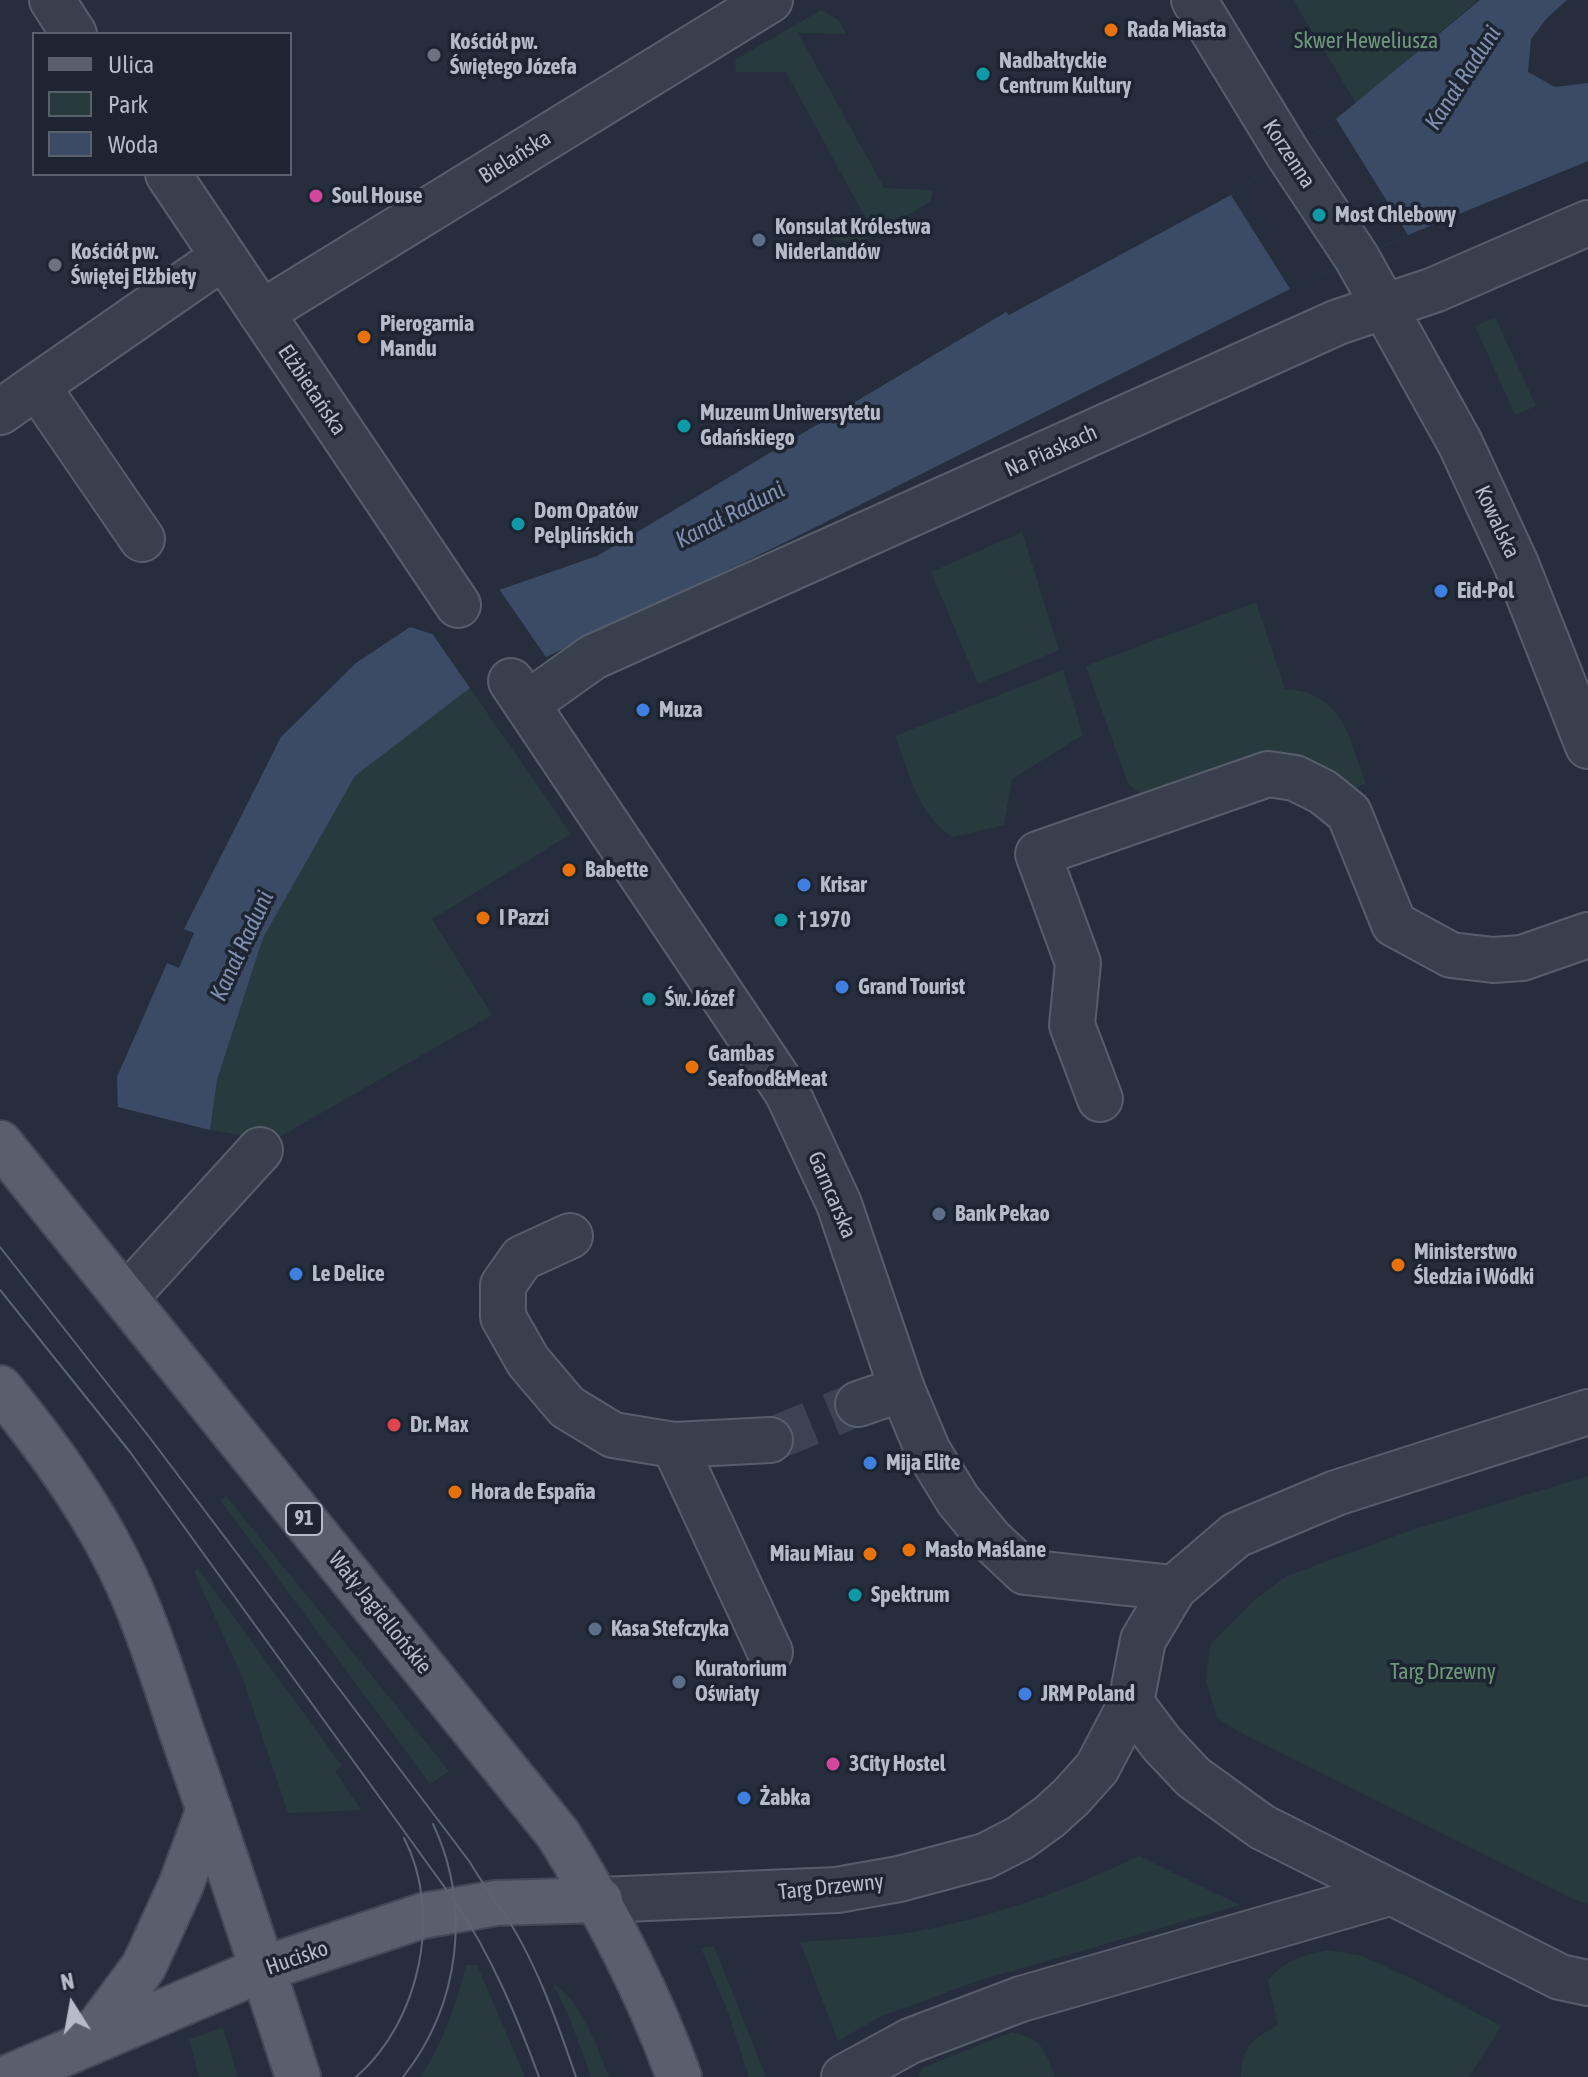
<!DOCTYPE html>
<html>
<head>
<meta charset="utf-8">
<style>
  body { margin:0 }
  #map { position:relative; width:1588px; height:2077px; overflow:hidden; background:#262e3d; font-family:"Asap Condensed",sans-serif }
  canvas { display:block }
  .legend { position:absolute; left:32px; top:32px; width:260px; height:144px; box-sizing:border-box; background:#1e2532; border:2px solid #5a616e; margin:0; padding:10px 14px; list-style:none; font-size:24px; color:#b5bbc8 }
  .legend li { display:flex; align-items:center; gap:16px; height:40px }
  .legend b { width:40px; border:2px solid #5a616e }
  .north { position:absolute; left:32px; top:1965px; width:80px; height:80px; -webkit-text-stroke:6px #1e2532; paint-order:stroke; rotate:349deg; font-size:22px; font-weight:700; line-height:32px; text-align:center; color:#b5bbc8 }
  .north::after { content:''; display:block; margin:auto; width:28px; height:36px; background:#b5bbc8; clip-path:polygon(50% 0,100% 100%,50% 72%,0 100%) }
</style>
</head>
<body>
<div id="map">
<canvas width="1588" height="2077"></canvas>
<ul class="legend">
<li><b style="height:10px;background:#585f6d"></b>Ulica</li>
<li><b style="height:22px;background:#283a3e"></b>Park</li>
<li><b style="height:22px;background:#3c4b65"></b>Woda</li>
</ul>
<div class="north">N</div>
</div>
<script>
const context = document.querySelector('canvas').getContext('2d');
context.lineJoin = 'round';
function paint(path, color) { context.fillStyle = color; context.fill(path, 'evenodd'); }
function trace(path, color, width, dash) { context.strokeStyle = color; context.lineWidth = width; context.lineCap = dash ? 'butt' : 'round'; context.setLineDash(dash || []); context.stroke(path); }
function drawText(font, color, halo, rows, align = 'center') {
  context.font = font + ' "Asap Condensed",sans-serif'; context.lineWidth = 7; context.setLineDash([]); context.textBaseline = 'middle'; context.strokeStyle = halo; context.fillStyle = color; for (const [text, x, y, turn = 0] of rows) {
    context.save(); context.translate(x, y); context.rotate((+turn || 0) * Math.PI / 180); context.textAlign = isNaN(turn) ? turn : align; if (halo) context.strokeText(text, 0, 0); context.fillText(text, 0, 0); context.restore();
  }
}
paint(new Path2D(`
  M 1293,0 L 1478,0 L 1356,103 Z
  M 821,10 L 838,20 L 847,34 L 798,33 L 884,188 L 933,190 L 930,202 L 859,243 L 835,240 L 821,227 L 870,226 L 786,72 L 736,72 L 735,60 Z
  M 1495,317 L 1536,406 L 1515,415 L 1475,326 Z
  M 1022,532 L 1059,650 L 978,684 L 931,572 Z
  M 1256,602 L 1285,689 C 1343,692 1349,738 1366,783 L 1355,788 L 1306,757 L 1284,755 L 1146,797 L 1128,784 L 1086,666 Z
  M 1063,670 L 1083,735 L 1012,779 L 1004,825 L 953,837 C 918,815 909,773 895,736 Z
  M 470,688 L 571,834 L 432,919 L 492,1015 L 274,1140 L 210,1130 L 217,1080 L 263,938 L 355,776 Z
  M 1588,1476 L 1588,1904 L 1573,1899 L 1243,1734 L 1217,1718 L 1206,1681 L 1210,1645 L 1253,1601 L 1287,1576 L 1412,1530 Z
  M 226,1496 L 449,1771 L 430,1784 L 221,1501 Z
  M 198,1568 L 342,1766 L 335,1771 L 361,1810 L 288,1813 L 243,1679 L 194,1571 Z
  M 1139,1856 L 1240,1905 L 977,1981 L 880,2017 L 838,2041 L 800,1942 C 843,1939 887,1938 929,1929 C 1002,1914 1072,1888 1139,1856 Z
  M 714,1946 L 766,2077 L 749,2077 L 728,2012 L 701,1948 Z
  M 1329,1950 L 1362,1956 L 1417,1981 L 1501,2026 L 1469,2077 L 1241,2077 C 1242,2046 1253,2039 1278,2025 L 1268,1981 C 1284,1960 1304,1955 1329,1950 Z
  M 466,1965 L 477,1965 L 525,2077 L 421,2077 C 443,2041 456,2006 466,1965 Z
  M 553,1983 C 584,2006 595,2042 609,2077 L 591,2077 L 570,2019 Z
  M 223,2028 L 238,2077 L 199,2077 L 189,2039 Z
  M 1012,2032 C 1043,2040 1044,2048 1055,2077 L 918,2077 L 922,2068 Z`), '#283a3e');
paint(new Path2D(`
  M 1480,0 L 1567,0 L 1547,18 L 1531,39 L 1528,72 L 1555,87 L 1588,83 L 1588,161 L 1408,235 L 1290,289 L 794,538 L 546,657 L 470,688 L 355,776 L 263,938 L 217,1080 L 210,1130 L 118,1107 L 117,1077 L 167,963 L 179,968 L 194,933 L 184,929 L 281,737 L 356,663 L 410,627 L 432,634 L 499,590 L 597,556 L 1006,312 L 1009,315 L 1231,195 L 1336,119 Z`), '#3c4b65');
paint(new Path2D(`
  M 1336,119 L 1408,235 L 1290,289 L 1231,195 Z
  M 497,586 L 546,657 L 529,668 L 472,691 L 429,629 L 432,629 Z`), '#262e3d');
trace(new Path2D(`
  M 770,1440 L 858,1404`), '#3b4352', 44, [44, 22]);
const minor = new Path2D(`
  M 52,0 L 74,34
  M 1194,0 L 1288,154 L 1357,258 L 1460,443 L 1516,564 L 1588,746
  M 168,174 L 458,605
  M 261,313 L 770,0
  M 0,412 L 37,386
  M 142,539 L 37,386 L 223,257
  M 511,681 L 787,1092 L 839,1204 L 902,1389 L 928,1451 L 958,1500 L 991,1540 L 1025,1572 L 1174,1588
  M 527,704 L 593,657 L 1338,322 L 1434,290 L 1588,223
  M 1100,1099 L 1072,1025 L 1078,963 L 1038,854 L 1268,774 L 1295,778 L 1323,792 L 1349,813 L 1394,924 L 1451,955 L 1493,960 L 1522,958 L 1588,935
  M 570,1236 L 522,1258 L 503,1285 L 503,1317 L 528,1361 L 567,1407 L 613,1435 L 674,1445 L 770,1440
  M 125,1298 L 260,1150
  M 858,1404 L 902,1389
  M 674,1445 L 770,1652
  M 1131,1703 L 1162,1744 L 1193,1777 L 1262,1827 L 1560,1977 L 1588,1983
  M 600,1900 L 837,1890 L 899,1879 L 985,1856 L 1020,1838 L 1049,1817 L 1071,1797 L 1097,1768 L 1131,1703 L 1143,1640 L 1174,1588 L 1236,1535 L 1336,1493 L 1588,1412
  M 844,2077 L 910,2041 L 1021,1999 L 1389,1893`);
const major = new Path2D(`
  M 0,1143 L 558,1834 C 606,1911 648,1991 679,2077
  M 0,1388 C 44,1442 87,1500 118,1563 C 147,1621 165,1684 186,1744 C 225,1855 262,1966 298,2077
  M 86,2044 L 144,1966 L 181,1885 L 209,1809
  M 9,2077 L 263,1969 L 422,1916 L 496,1903 L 600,1900`);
trace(minor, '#575e6b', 48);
trace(major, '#424956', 48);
trace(minor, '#39404d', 44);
trace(major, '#585f6d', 44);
trace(new Path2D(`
  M 0,1247 L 150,1438 L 469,1861 C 479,1877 489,1893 500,1908 C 533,1953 558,2024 576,2077
  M 0,1290 L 130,1452 L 456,1903 C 492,1957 517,2017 539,2077
  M 356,2077 C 420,2022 443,1913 404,1838
  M 403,2077 C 460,2005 472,1907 433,1824`), '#5c6474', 2);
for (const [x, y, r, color] of [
  [1111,30,8,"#e8710a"],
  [434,55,8,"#6b7280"],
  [983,74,8,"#0f9aa8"],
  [316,196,8,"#d1479c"],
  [1319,215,8,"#0f9aa8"],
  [759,240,8,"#5c6f8a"],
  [55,265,8,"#6b7280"],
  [364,337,8,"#e8710a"],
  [684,426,8,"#0f9aa8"],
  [518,524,8,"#0f9aa8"],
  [1441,591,8,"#3f7fe0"],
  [643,710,8,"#3f7fe0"],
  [569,870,8,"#e8710a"],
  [804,885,8,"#3f7fe0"],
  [483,918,8,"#e8710a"],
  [781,920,8,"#0f9aa8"],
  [842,987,8,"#3f7fe0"],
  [649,999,8,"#0f9aa8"],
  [692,1067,8,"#e8710a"],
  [939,1214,8,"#5c6f8a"],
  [1398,1265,8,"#e8710a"],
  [296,1274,8,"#3f7fe0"],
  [394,1425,8,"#e0444e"],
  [870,1463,8,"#3f7fe0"],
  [455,1492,8,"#e8710a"],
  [909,1550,8,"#e8710a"],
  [870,1554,8,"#e8710a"],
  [855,1595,8,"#0f9aa8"],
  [595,1629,8,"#5c6f8a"],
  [679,1682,8,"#5c6f8a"],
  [1025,1694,8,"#3f7fe0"],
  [833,1764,8,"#d1479c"],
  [744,1798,8,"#3f7fe0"]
]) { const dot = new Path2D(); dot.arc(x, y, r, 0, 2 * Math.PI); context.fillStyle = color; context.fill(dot); trace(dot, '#1e2532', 3); }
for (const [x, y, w] of [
  [304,1519,36]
]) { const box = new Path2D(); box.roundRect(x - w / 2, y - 16, w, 32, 6); context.fillStyle = '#1e2532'; context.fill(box); trace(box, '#b5bbc8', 2); }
drawText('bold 20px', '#b5bbc8', null, [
  ["91",304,1519]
]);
drawText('bold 22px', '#b5bbc8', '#1e2532', [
  ["Rada Miasta",1127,30],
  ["Kościół pw.",450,42],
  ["Świętego Józefa",450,67],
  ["Nadbałtyckie",999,61],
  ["Centrum Kultury",999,86],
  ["Soul House",332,196],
  ["Most Chlebowy",1335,215],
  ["Konsulat Królestwa",775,227],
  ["Niderlandów",775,252],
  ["Kościół pw.",71,252],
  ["Świętej Elżbiety",71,277],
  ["Pierogarnia",380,324],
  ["Mandu",380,349],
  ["Muzeum Uniwersytetu",700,413],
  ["Gdańskiego",700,438],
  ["Dom Opatów",534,511],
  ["Pelplińskich",534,536],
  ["Eid-Pol",1457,591],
  ["Muza",659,710],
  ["Babette",585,870],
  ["Krisar",820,885],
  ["I Pazzi",499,918],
  ["† 1970",797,920],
  ["Grand Tourist",858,987],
  ["Św. Józef",665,999],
  ["Gambas",708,1054],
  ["Seafood&Meat",708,1079],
  ["Bank Pekao",955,1214],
  ["Ministerstwo",1414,1252],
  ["Śledzia i Wódki",1414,1277],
  ["Le Delice",312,1274],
  ["Dr. Max",410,1425],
  ["Mija Elite",886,1463],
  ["Hora de España",471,1492],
  ["Masło Maślane",925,1550],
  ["Miau Miau",854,1554,"right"],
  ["Spektrum",871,1595],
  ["Kasa Stefczyka",611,1629],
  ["Kuratorium",695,1669],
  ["Oświaty",695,1694],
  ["JRM Poland",1041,1694],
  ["3City Hostel",849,1764],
  ["Żabka",760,1798]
], 'left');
drawText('22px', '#6e987a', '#1e2532', [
  ["Skwer Heweliusza",1366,41],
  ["Targ Drzewny",1443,1672]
]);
drawText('22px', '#b5bbc8', '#1e2532', [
  ["Korzenna",1289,154,57],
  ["Bielańska",515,157,-32],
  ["Elżbietańska",312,390,56],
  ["Na Piaskach",1051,451,-24],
  ["Kowalska",1497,522,65],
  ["Garncarska",832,1195,67],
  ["Wały Jagiellońskie",380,1613,51],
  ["Targ Drzewny",831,1887,-6],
  ["Hucisko",297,1958,-19]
]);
drawText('italic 24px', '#7f90ae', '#1e2532', [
  ["Kanał Raduni",1463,78,-57],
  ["Kanał Raduni",730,515,-27],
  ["Kanał Raduni",242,946,-65]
]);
</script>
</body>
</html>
